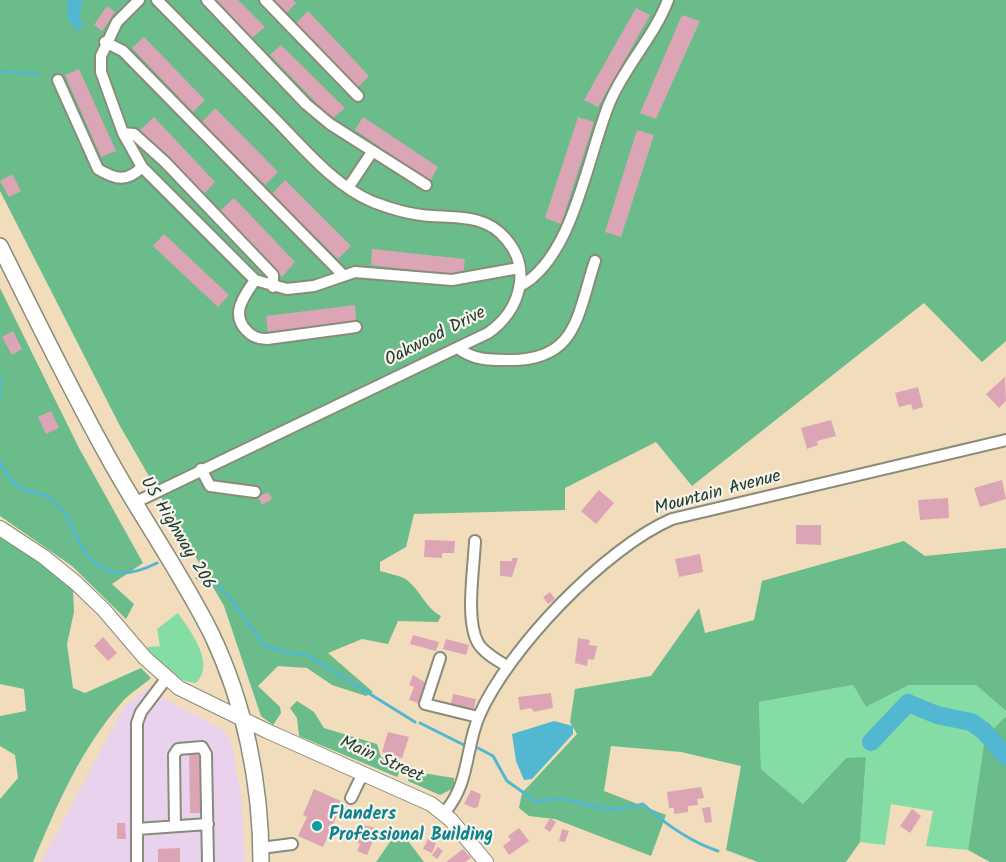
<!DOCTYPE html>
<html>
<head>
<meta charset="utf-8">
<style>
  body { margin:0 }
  canvas { display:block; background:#f1dcbb }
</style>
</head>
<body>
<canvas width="1006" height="862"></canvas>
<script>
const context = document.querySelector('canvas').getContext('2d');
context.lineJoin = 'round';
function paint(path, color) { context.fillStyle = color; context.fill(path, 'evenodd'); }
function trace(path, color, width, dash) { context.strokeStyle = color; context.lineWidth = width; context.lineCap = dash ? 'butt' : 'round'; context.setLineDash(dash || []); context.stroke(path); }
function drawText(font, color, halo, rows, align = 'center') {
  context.font = font + ' Kalam,sans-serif'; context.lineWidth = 4.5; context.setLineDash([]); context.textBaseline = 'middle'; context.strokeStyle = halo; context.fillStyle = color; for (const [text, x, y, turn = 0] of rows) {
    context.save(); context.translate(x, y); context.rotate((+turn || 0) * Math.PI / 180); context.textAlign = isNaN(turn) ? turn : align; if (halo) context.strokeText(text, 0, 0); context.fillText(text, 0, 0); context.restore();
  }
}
paint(new Path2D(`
  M 147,689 L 223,730 L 231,741 L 241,797 L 245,862 L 41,862 L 124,707 Z`), '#e9d2ed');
paint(new Path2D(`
  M 178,613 C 191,632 216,664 196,683 C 172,680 159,667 147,647 L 160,646 L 157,629 Z
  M 853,685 L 866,707 L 909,685 L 976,685 L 1006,711 L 1006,716 L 985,739 L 968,850 L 926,846 L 933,811 L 891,804 L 885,845 L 860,842 L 866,758 L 846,758 L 803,804 L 761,769 L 759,702 Z`), '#83dda4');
paint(new Path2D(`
  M 0,0 L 1006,0 L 1006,341 L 982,362 L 924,303 L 692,486 L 656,442 L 565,488 L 565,510 L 414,514 L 406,547 L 380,562 L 380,571 C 387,573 397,575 404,578 C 420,588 424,607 441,616 L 438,622 L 398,621 L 388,644 L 362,639 L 328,653 L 373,692 L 366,696 L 332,685 L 307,668 L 278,666 L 258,686 L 280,707 L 281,713 L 273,725 L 261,716 L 224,606 L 120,426 L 0,191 Z
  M 0,288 L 79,448 L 143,563 L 112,584 L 134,604 L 126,619 L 72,566 L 0,516 Z
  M 0,535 L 48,565 L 73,591 L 74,612 L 67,644 L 73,688 L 85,693 L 141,668 L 151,678 C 142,686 130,693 123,701 C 81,748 57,805 33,862 L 0,862 L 0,799 L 18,778 L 15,755 L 0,746 L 0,716 L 26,711 L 24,689 L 0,684 Z
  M 904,541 L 925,556 L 1006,548 L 1006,711 L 976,685 L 909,685 L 866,707 L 853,685 L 759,702 L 761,769 L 803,804 L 846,758 L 866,757 L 860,842 L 846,862 L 758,862 L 726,850 L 741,766 L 681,752 L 611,746 L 604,791 L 666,815 L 651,856 L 555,819 L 529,816 L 519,808 L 522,793 L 577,734 L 570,722 L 575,689 L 651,676 L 699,608 L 705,633 L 754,620 L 762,581 Z
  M 297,701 L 314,712 L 324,728 L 377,744 L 381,757 L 403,764 L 397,777 L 299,736 L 297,718 L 290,708 Z
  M 1006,716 L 1006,862 L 990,862 L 968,850 L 985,738 Z
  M 410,771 L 454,778 L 454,788 L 440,795 L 408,781 Z
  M 399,829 L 424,862 L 376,862 Z`), '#6abc8a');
paint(new Path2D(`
  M 67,0 L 82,0 L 80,18 L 83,28 L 75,31 L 71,21 L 68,21 Z
  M 554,721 L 573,726 L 573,734 L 532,779 L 524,780 L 516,761 L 512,734 Z`), '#52b7d0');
trace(new Path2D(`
  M 0,71 L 38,74
  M 0,375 L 0,396
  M 0,462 C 5,471 11,482 20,488 C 32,495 40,488 57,504 C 70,516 73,532 82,547 C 102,579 127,578 157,563
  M 197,578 L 214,582 L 228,595 L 263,644 L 283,652 L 307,655 L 415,722
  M 420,723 L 466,746
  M 478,748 L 493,756 L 507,781 L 537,802 C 571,793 580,807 611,809 C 621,810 633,806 643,804 C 664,823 691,842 718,851`), '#52b7d0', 3);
trace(new Path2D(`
  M 871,742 L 908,703 L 937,715 L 971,722 L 984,731 L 1006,757`), '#52b7d0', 18);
paint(new Path2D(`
  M 213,0 L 238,0 L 265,27 L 252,38 Z
  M 272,0 L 293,0 L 296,3 L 286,14 Z
  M 107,6 L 115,12 L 102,31 L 94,25 Z
  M 636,8 L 650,15 L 598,107 L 584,100 Z
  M 308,11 L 369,76 L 357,88 L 295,24 Z
  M 682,15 L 700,21 L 656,119 L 640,113 Z
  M 144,37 L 205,100 L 193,112 L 132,48 Z
  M 281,45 L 345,108 L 332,119 L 270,55 Z
  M 79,69 L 116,151 L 101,157 L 65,75 Z
  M 215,108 L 278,172 L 265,185 L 202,122 Z
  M 154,117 L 215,182 L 202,196 L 140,130 Z
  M 363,117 L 438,167 L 430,181 L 355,130 Z
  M 578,117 L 594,122 L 561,224 L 545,218 Z
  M 637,130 L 654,135 L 621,237 L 605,232 Z
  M 12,174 L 21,191 L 9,197 L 0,181 Z
  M 285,180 L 351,246 L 338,259 L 272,194 Z
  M 234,198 L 295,262 L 282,277 L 219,212 Z
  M 164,234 L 229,295 L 218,307 L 153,246 Z
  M 372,249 L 465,259 L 463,276 L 371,265 Z
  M 355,305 L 356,321 L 268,332 L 266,316 Z
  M 13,331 L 22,349 L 12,355 L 2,337 Z
  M 1005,377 L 1006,401 L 999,408 L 986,394 Z
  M 918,387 L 923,407 L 913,410 L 911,404 L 899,407 L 895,393 Z
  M 51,411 L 59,428 L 46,434 L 38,417 Z
  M 831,420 L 836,436 L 817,441 L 818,445 L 807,449 L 801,428 Z
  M 1002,480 L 1006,499 L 980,507 L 974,488 Z
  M 599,490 L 614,503 L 596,524 L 581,511 Z
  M 268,492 L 272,499 L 262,505 L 258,497 Z
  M 948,498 L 949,518 L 920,520 L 918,500 Z
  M 796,525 L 821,525 L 821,545 L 796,544 Z
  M 425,540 L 455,541 L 454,553 L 442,553 L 442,558 L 424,557 Z
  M 700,554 L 703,572 L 679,577 L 675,559 Z
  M 512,558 L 518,558 L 512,577 L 500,576 L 500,561 L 512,561 Z
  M 550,592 L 555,599 L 548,604 L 543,597 Z
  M 413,635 L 439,642 L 436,651 L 410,644 Z
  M 103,637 L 117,653 L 108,661 L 94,646 Z
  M 578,638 L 590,640 L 589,645 L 597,646 L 594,660 L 588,659 L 587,666 L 575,663 Z
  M 446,639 L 469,645 L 466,655 L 443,649 Z
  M 413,675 L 426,683 L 418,703 L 409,700 L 414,687 L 409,685 Z
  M 551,693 L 553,708 L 534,712 L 531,708 L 520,710 L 518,697 Z
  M 453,694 L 476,699 L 474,709 L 451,704 Z
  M 388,732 L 409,737 L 402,758 L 386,756 L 387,754 L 382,752 Z
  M 189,752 L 202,752 L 203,813 L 190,813 Z
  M 701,787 L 704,798 L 697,799 L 698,805 L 688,806 L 688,812 L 674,814 L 674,808 L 669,808 L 667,792 Z
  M 314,789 L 343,802 L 323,847 L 298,836 L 307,817 L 303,815 Z
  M 471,790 L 481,794 L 478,807 L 474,808 L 464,804 Z
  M 710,807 L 712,822 L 705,823 L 702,808 Z
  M 912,809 L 921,816 L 910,833 L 900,826 Z
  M 550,818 L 556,822 L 550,832 L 544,828 Z
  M 117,823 L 125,823 L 126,839 L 117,839 Z
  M 364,825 L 378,829 L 367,855 L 357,851 L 360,844 L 356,842 Z
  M 519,828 L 529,841 L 509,855 L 503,846 L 511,840 L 508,836 Z
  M 562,829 L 569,831 L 565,842 L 559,841 Z
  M 428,839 L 436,843 L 432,853 L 423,849 Z
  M 438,847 L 443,851 L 437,859 L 432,855 Z
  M 180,848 L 180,862 L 158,862 L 158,849 Z
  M 463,849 L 471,858 L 465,862 L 446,862 Z`), '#dca5b5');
const minor = new Path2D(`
  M 139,0 L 117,22 L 101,56 L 101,72 L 123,133 L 142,167 L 255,280 L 287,289 L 314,286 L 355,272 L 452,280 L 519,268
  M 207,0 L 306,104 L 330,124 L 426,185
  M 265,0 L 358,96
  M 105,42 L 123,51 L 343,275
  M 58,80 L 98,169 C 116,180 127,182 142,167
  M 123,133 L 134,134 L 165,162 L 273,275 L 273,287
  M 348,188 L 372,152
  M 255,280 C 245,295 230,313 246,330 C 252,337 258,339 267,339 L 356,327
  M 520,286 C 573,258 587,158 609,104 C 624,67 654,37 668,0
  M 458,348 C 473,360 489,360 507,360 C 577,362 577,316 595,261
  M 201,469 L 210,486 L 255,492
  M 134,503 L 488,333 C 519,312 533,270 506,239 C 484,212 451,219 421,215 C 404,213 389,208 373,202 C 333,185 303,147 273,117 C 234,78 196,39 157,0
  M 475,541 C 474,568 465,620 478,643 C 484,653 497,660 507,666
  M 440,658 L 425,704 L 478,717
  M 351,798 L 363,773
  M 444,813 C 470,784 465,749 479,716 C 508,649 605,548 672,519 L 1006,440
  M 175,826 L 174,755 L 178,749 L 202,747 L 206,754 L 208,862
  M 137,829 L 208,824
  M 261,848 L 292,844
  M 137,862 L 137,723 L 141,712 L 166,679`);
const major = new Path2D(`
  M 0,528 L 44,557 L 76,583 L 104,610 L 145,658 L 179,688 L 267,731 L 431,804 L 451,820 L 486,862`);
const highway = new Path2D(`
  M 0,246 C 36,319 72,393 112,464 C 144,521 182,575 211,633 C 245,704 261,784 261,862`);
trace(minor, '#888c78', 14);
trace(major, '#888c78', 16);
trace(highway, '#888c78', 18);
trace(minor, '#fff', 10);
trace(major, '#fff', 14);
trace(highway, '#fff', 15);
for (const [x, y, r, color] of [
  [317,826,6,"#0f9aa8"]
]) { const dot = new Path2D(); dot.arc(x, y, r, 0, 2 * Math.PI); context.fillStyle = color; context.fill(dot); trace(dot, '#f7f3e8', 2); }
drawText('18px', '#1f3d34', '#f7f3e8', [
  ["Oakwood Drive",436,338,-27],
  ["Mountain Avenue",718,494,-15],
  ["US Highway 206",176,534,59],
  ["Main Street",381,761,24]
]);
drawText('bold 18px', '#0d838f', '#f7f3e8', [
  ["Flanders",329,816],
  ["Professional Building",329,837]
], 'left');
</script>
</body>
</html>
